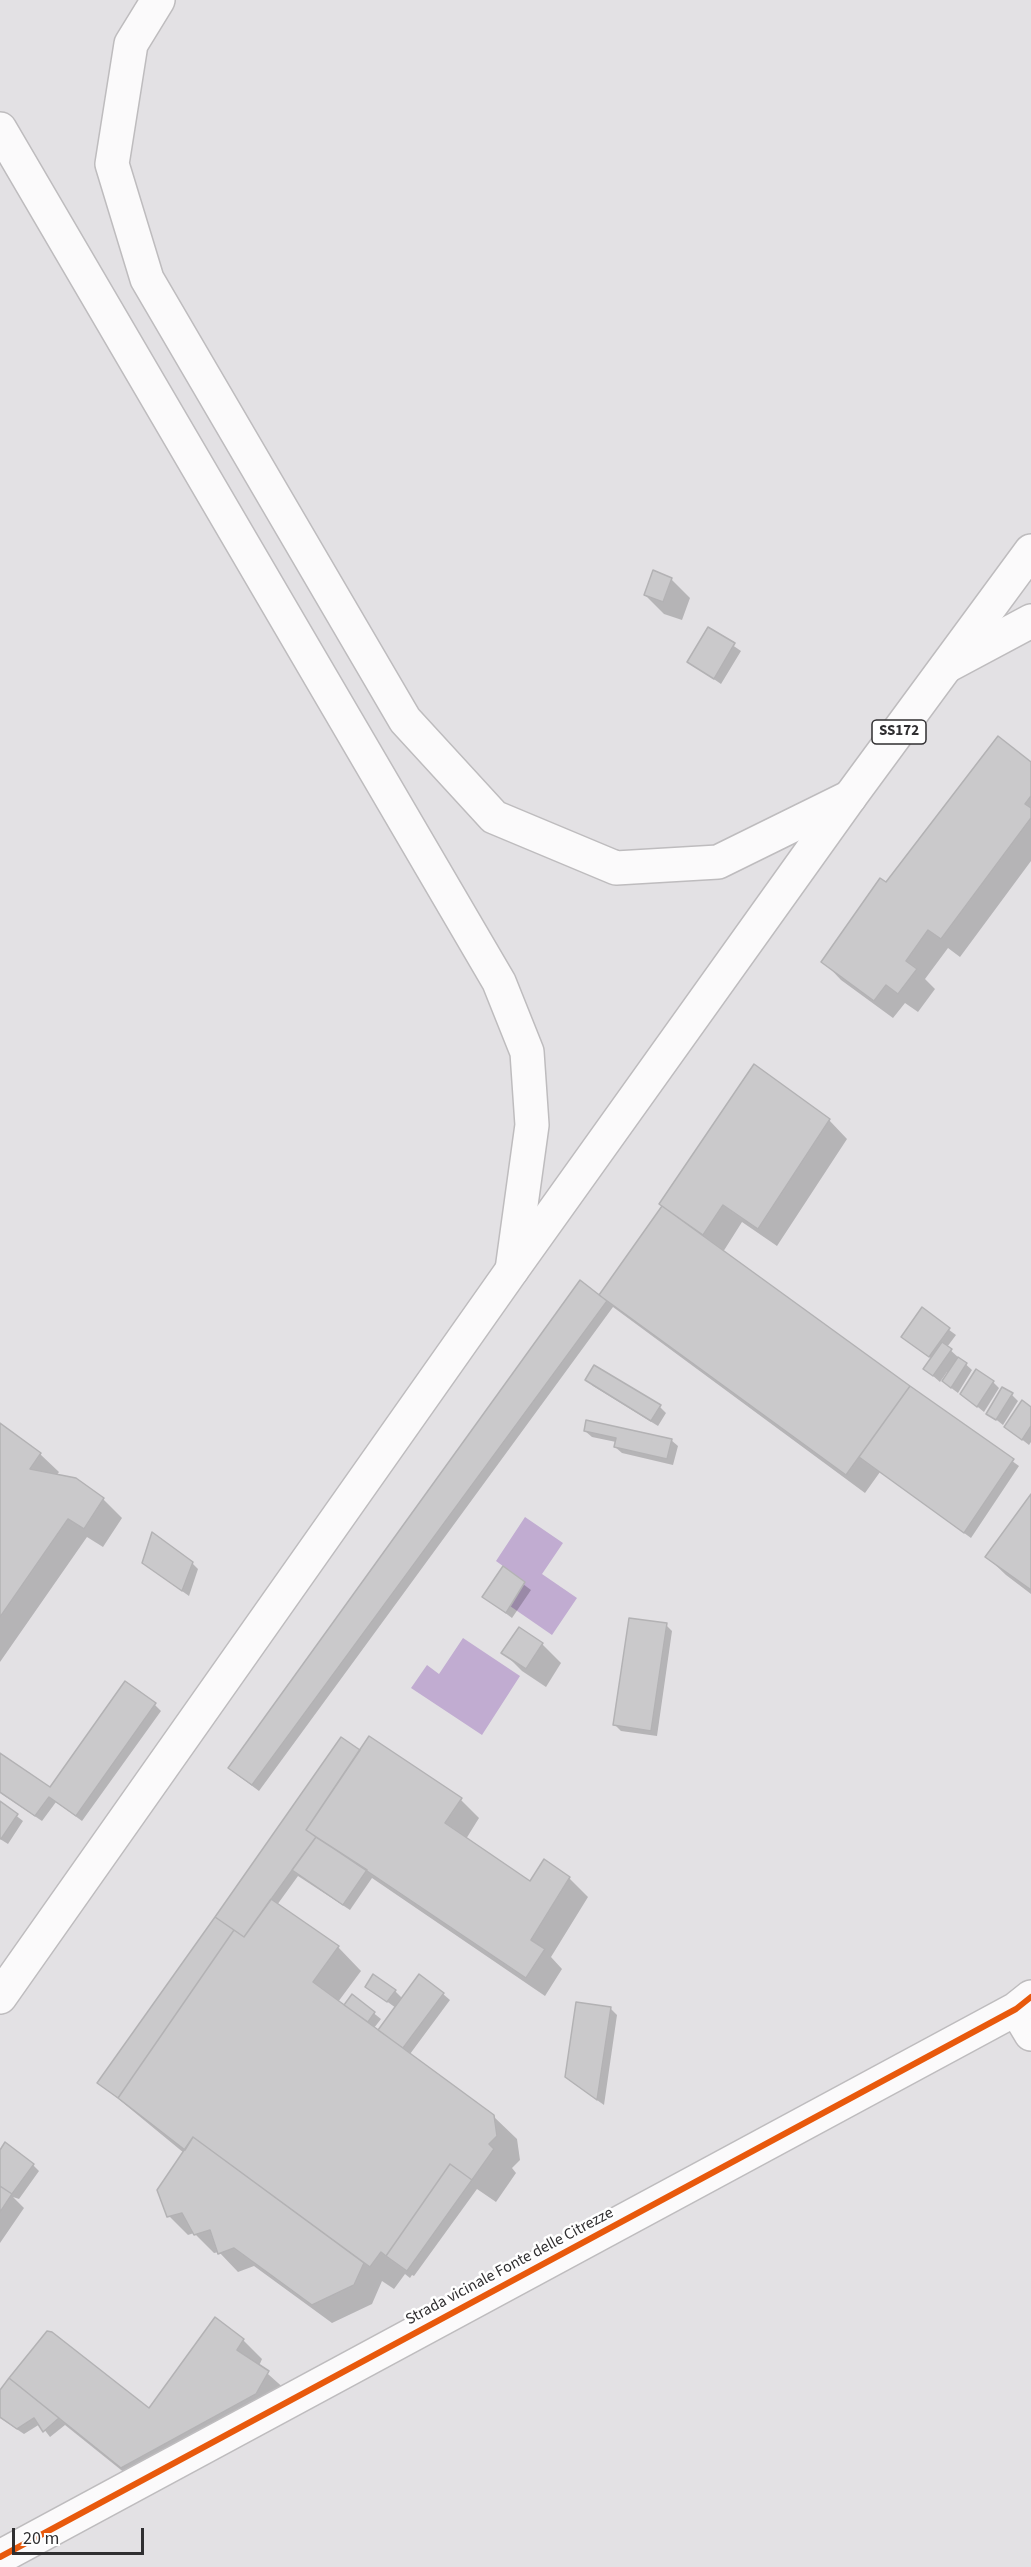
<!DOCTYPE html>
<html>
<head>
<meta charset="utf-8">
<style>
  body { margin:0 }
  #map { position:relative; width:1031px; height:2567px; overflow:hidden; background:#e3e1e4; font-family:"Source Sans 3",sans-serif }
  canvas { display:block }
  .scale { position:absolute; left:12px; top:2528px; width:132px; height:27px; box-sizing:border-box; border:3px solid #302f31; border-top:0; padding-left:8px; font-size:18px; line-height:21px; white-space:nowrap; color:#302f31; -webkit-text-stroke:4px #fff; paint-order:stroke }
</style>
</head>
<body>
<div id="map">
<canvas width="1031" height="2567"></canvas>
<div class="scale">20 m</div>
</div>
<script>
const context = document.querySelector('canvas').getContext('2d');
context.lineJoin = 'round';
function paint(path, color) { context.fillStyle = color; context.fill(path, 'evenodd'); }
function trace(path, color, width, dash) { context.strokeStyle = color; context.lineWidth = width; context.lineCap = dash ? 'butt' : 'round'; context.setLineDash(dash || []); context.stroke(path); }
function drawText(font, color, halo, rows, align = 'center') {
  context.font = font + ' "Source Sans 3",sans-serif'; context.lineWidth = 5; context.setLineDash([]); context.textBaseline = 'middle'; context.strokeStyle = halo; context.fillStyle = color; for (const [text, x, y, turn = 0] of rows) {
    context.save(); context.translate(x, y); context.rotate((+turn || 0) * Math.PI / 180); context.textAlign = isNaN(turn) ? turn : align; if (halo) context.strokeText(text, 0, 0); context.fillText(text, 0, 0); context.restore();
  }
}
paint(new Path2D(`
  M 525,1517 L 563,1543 L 542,1574 L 577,1598 L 552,1635 L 510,1606 L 525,1582 L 496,1561 Z
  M 463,1638 L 520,1676 L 482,1735 L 411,1688 L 427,1665 L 439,1674 Z`), '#c1acd1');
paint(new Path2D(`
  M 671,579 L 690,598 L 682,620 L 664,614 L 645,595 Z
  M 709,629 L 741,651 L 721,684 L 689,662 Z
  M 1031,764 L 1031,861 L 960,957 L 948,948 L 925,979 L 935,989 L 918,1012 L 905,1003 L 893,1018 L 841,980 L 823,961 Z
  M 829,1120 L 847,1139 L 777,1246 L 742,1222 L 723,1252 L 1019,1466 L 971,1538 L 880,1472 L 865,1493 L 613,1307 L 259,1791 L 236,1774 L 230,1767 L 599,1297 L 664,1206 Z
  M 922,1310 L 956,1335 L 947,1347 L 972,1370 L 958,1393 L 950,1387 L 949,1373 L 947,1372 L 940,1382 L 925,1369 L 932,1359 L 903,1337 Z
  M 587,1380 L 660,1407 L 666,1413 L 658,1426 L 593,1386 Z
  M 993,1382 L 999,1388 L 984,1412 L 962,1394 Z
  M 1012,1395 L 1018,1401 L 1003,1425 L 988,1413 Z
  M 1031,1408 L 1031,1442 L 1029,1445 L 1006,1427 Z
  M 0,1424 L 40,1454 L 59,1472 L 56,1476 L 103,1499 L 122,1518 L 103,1547 L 87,1537 L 0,1662 Z
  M 585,1431 L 671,1440 L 678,1446 L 673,1465 L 622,1453 L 615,1447 L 616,1442 L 592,1437 Z
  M 1031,1497 L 1031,1594 L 1006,1575 L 987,1557 Z
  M 143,1563 L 192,1563 L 198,1569 L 189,1596 Z
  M 503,1569 L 531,1590 L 512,1618 L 484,1597 Z
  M 666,1625 L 672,1631 L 657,1736 L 621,1731 L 614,1724 Z
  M 519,1629 L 542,1644 L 561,1663 L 546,1687 L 522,1671 L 503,1652 Z
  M 155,1705 L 161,1711 L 82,1821 L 56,1802 L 42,1821 L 0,1793 L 0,1754 L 50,1789 Z
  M 360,1752 L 461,1800 L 479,1818 L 466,1839 L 531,1883 L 545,1861 L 569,1878 L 588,1897 L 551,1957 L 562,1969 L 545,1996 L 372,1878 L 350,1910 L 298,1876 L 277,1905 L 338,1947 L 361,1971 L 338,2002 L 350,2010 L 352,1996 L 381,2019 L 374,2028 L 379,2032 L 396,2008 L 367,1987 L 395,1991 L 403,1999 L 443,1994 L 450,2000 L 410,2054 L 493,2116 L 517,2139 L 520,2160 L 512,2168 L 516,2173 L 496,2202 L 477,2189 L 414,2276 L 412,2275 L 410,2278 L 405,2274 L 394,2289 L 382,2281 L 372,2304 L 332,2323 L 254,2266 L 238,2272 L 219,2252 L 214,2253 L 194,2233 L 188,2235 L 169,2216 L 184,2153 L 99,2083 Z
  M 0,1803 L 23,1821 L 8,1844 L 0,1839 Z
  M 610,2008 L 617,2015 L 604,2105 L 573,2083 Z
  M 0,2152 L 33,2165 L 39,2171 L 19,2199 L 13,2197 L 24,2208 L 0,2243 Z
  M 215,2319 L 243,2340 L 262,2359 L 259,2366 L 287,2391 L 141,2486 L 65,2425 L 50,2437 L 40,2424 L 24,2434 L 0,2418 L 0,2392 L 150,2410 Z`), '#0003');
const building = new Path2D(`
  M 653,570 L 672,578 L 663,602 L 644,595 Z
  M 708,627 L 735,643 L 714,679 L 687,662 Z
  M 998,736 L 1031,762 L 1031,796 L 1025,804 L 1031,808 L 1031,818 L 941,939 L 928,930 L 906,961 L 917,969 L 898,994 L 886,985 L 874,1001 L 821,962 L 880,878 L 886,882 Z
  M 754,1064 L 830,1119 L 758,1229 L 723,1205 L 703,1235 L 659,1204 Z
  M 662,1206 L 910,1386 L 846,1475 L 599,1295 Z
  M 580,1280 L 607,1301 L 252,1785 L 228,1768 Z
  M 922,1307 L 950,1328 L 929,1357 L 901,1337 Z
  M 942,1342 L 952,1349 L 933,1376 L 923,1369 Z
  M 958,1357 L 967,1363 L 951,1388 L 942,1381 Z
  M 594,1365 L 661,1405 L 651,1421 L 585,1380 Z
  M 976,1369 L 994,1381 L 977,1407 L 960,1394 Z
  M 910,1386 L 1014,1459 L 964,1533 L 859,1457 Z
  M 1002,1387 L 1013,1393 L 996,1420 L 986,1414 Z
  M 1022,1400 L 1031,1407 L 1031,1426 L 1022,1440 L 1004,1427 Z
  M 586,1420 L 672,1439 L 667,1459 L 614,1447 L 616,1438 L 584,1431 Z
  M 0,1423 L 41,1453 L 30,1469 L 76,1478 L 104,1498 L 84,1529 L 68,1519 L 0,1617 Z
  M 1031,1494 L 1031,1590 L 985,1557 Z
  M 152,1532 L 193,1562 L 182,1591 L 142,1563 Z
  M 503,1566 L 525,1582 L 506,1613 L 482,1597 Z
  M 629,1618 L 667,1623 L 651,1731 L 613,1725 Z
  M 519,1627 L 543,1643 L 526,1669 L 501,1653 Z
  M 125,1681 L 156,1703 L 76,1816 L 49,1797 L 35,1816 L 0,1792 L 0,1753 L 50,1787 Z
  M 369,1736 L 462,1798 L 445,1823 L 530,1881 L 544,1859 L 570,1877 L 531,1940 L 545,1949 L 526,1978 L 306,1830 Z
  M 341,1737 L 360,1750 L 306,1830 L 316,1837 L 244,1937 L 215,1917 Z
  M 0,1801 L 18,1814 L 1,1839 L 0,1838 Z
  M 316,1837 L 367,1870 L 343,1905 L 292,1870 Z
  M 271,1899 L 339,1946 L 313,1982 L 494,2115 L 497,2136 L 489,2144 L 494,2149 L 472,2180 L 450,2164 L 386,2256 L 381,2252 L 370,2267 L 193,2137 L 185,2150 L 118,2098 L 234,1930 L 244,1937 Z
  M 215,1917 L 234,1930 L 118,2098 L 97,2083 Z
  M 373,1974 L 396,1990 L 387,2002 L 365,1987 Z
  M 419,1974 L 444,1993 L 403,2048 L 378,2030 Z
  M 352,1994 L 375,2012 L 368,2022 L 344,2005 Z
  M 576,2002 L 611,2007 L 597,2100 L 565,2077 Z
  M 193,2137 L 364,2263 L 354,2285 L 312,2305 L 234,2248 L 218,2254 L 210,2230 L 194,2235 L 182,2213 L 167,2217 L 157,2190 Z
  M 5,2142 L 34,2164 L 12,2194 L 0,2186 L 0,2150 Z
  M 450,2164 L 472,2180 L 407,2271 L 386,2256 Z
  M 0,2186 L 12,2194 L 0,2212 Z
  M 215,2317 L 244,2339 L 237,2350 L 269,2371 L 256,2394 L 121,2468 L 9,2378 L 47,2331 L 52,2332 L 149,2408 Z
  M 9,2378 L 59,2418 L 43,2432 L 34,2418 L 17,2429 L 0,2417 L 0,2390 Z`);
paint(building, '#cac9cb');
trace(building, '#b3b2b4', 1.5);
const minor = new Path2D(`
  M 1016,2009 L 1031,2034
  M 0,2557 L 1016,2009 L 1031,1997`);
const major = new Path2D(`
  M 0,1997 L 512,1270 L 850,797 L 1031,551`);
const highway = new Path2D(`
  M 158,0 L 131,44 L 112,164 L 147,279 L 405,720 L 494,817 L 616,868 L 718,862 L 850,797
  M 0,129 L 499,982 L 527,1052 L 532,1125 L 512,1270
  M 947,666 L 1031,621`);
trace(minor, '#bebcbe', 36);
trace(major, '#bebcbe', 36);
trace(highway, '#bebcbe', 36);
trace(minor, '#fbfafb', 33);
trace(major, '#fbfafb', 33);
trace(highway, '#fbfafb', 33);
trace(new Path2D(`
  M 0,2557 L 1016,2009 L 1031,1997`), '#e8590c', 6);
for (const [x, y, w] of [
  [899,732,54]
]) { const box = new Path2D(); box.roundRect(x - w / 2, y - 12, w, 24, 4.5); context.fillStyle = '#fff'; context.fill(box); trace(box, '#302f31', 1.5); }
drawText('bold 15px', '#302f31', null, [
  ["SS172",899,732]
]);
drawText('16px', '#302f31', '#fff', [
  ["Strada vicinale Fonte delle Citrezze",510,2267,-28]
]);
</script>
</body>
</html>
